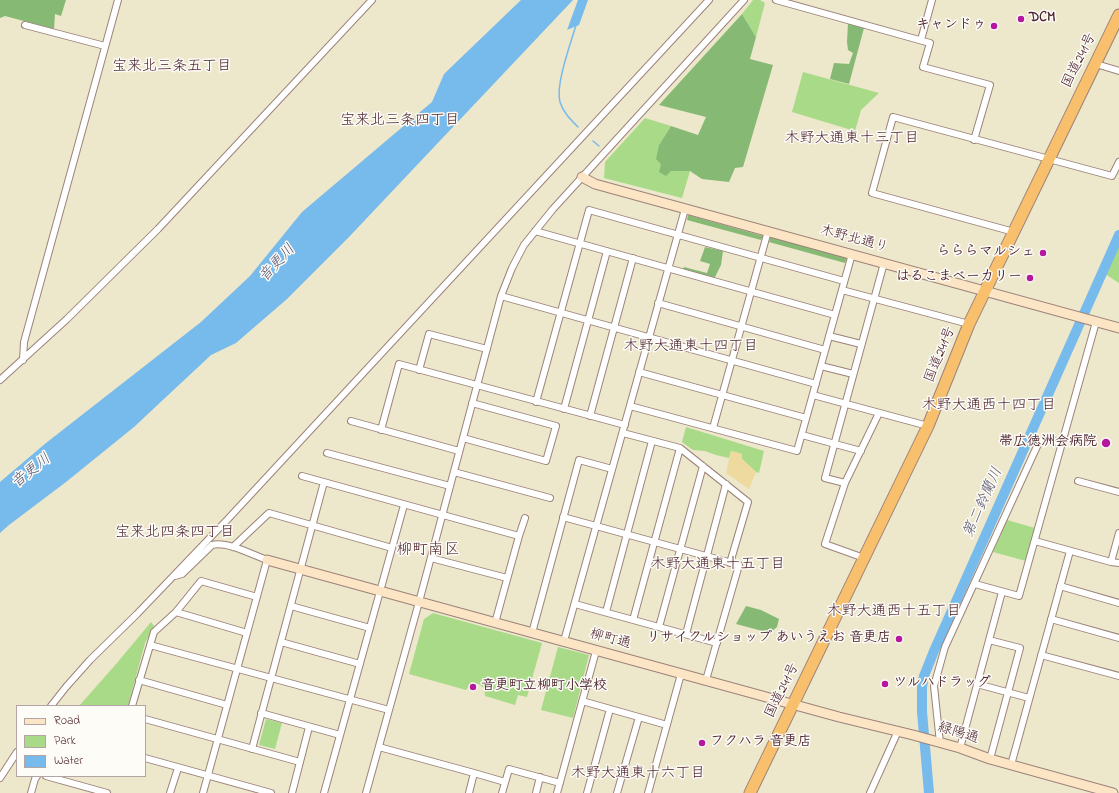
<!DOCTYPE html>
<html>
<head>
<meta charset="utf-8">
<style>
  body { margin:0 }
  #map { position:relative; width:1119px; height:793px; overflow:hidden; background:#ede7cb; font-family:"Indie Flower",sans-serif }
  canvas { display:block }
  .legend { position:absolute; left:16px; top:705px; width:130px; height:72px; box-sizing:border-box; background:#fdfcf7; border:1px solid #b5a4a5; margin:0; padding:5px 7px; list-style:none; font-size:12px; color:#4a1f2b }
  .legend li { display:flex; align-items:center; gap:8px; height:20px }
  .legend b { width:20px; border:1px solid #b5a4a5 }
</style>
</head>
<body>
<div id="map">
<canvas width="1119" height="793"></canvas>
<ul class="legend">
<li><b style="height:5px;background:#fce5c4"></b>Road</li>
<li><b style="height:11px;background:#a9da88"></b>Park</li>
<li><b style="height:11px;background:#77baec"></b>Water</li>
</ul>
</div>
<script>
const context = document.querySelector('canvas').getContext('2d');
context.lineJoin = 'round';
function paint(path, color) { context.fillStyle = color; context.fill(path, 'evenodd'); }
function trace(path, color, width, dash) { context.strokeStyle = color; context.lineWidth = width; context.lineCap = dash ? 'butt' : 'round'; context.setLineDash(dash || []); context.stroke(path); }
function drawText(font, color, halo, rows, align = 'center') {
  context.font = font + ' "Indie Flower","Klee One",sans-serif'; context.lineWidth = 3; context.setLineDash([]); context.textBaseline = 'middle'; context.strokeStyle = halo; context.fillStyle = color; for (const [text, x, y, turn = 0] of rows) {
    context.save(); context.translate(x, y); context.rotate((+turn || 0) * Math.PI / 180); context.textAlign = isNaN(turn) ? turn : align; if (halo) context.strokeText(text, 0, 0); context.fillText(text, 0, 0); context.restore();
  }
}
paint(new Path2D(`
  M 753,0 L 760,0 L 765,3 L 756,37 L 742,14 Z
  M 803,72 L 879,93 L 861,110 L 855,131 L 792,112 Z
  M 645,118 L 671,126 L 659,145 L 671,171 L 690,171 L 682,198 L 604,178 L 605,162 Z
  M 1119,242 L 1119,283 L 1105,274 Z
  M 686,427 L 764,451 L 759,473 L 756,472 L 742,459 L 742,454 L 731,451 L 729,458 L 716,455 L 705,451 L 693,450 L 682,442 Z
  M 1007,520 L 1035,528 L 1026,561 L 993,552 Z
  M 433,613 L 542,643 L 527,697 L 518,695 L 515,705 L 485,696 C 485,682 473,680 466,690 L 409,674 L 424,619 Z
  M 151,622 L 154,626 L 145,643 L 128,706 L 79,706 L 117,663 Z
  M 558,647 L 589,655 L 573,718 L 541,710 Z
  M 266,719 L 282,723 L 275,749 L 259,745 Z`), '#a9da88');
paint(new Path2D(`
  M 0,0 L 66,0 L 61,16 L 55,14 L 54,29 L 5,16 L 0,18 Z
  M 742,14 L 756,37 L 750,59 L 773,65 L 743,167 L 735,168 L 729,182 L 702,179 L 690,171 L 671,171 L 666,176 L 659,172 L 661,164 L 656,159 L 659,145 L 671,126 L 698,135 L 706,117 L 659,105 Z
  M 848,23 L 864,28 L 849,84 L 830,79 L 834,63 L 849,64 L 853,53 L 848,50 L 847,42 Z
  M 688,215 L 763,236 L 761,240 L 687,220 Z
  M 771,236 L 847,257 L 845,263 L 769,242 Z
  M 705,247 L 723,251 L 721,265 L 714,279 L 682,271 L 684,267 L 707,273 L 710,264 L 700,261 Z
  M 746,606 L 761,610 L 779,619 L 777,627 L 770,633 L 736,624 Z`), '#86ba74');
paint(new Path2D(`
  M 731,451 L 742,454 L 742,459 L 756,472 L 749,489 L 726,473 Z`), '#eeda9e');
paint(new Path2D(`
  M 521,0 L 573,0 L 348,238 L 287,299 L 236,343 L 211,355 L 134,427 L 66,482 L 9,525 L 0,533 L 0,482 L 46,443 L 201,322 L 250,276 L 302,212 L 432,102 L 444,74 Z
  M 578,0 L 588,0 L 579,25 L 567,30 Z`), '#77baec');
trace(new Path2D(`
  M 576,25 C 571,43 555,85 560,102 C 563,112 570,119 578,127
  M 593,141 L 599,146`), '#77baec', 1.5);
trace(new Path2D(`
  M 929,793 L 922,712 L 922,687 L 924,676 L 934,651 L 1119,235`), '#77baec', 10);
const street = new Path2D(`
  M 776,0 L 930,43 L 923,67 L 990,85 L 974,140
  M 25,25 L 105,46
  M 921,40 L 932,0
  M 1096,64 L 1119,71
  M 535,231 L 835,315
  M 1014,232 L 872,193 L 893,117 L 1112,176 L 1119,162
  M 842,290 L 969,324
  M 501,296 L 816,384
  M 658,303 L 825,350
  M 829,336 L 861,344
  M 23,360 L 24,342 L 118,0
  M 821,366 L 853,374
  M 419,370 L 429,334 L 487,349
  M 639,372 L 806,418
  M 0,380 L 67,319 L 158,229 L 372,0
  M 813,395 L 928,426
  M 536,402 L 589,210 L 844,281
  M 630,406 L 797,451 L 852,254
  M 564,409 L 607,251
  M 590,416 L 633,258
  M 351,421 L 459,451
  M 713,428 L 768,231
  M 381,430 L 399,364 L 625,425
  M 623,433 L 680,448 L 748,502 L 730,563
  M 802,435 L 861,451
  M 463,438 L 546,461 L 556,426 L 472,403
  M 327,453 L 450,486
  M 454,472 L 550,498
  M 302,476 L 519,536 L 495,623
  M 1078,481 L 1119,492
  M 845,483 L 825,478 L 884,263
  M 563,517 L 739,565 L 706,680
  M 519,536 L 525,518
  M 1035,541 L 1111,562 L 1119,563
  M 233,547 L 269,513 L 392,548
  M 431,558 L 507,578
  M 864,558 L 825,544 L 845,483 L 879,413
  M 1111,562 L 1119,533
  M 175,576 L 182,574 L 212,545 C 227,541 253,555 267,560 L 203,793
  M 975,584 L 1019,596 L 1096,322
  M 1060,586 L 1119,603
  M 575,604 L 717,643
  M 291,606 L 370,628
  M 176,612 L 247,633
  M 606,612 L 652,441
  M 1051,619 L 1119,638
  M 633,620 L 680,448
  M 659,627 L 703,466
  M 532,633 L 579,460 L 612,469
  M 686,634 L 726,484
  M 989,640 L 1020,648 L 990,759
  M 564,641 L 685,209
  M 281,642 L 360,664
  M 150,645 L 389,710
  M 1041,655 L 1119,676
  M 139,680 L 227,705
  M 977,684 L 1029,698
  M 582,701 L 667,725
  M 51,706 L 66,687 L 90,660 L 137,614 L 227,520 L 709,0
  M 132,706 L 154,632 L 176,612 L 201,581 L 257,597
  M 261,713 L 340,735
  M 145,719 L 300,762
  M 940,743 L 934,686 L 945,647 L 1039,442 L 1044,439 L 1062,443
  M 379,747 L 474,773 L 469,793
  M 960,748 L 1002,592
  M 252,749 L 324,482
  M 145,758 L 271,793
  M 1011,765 L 1070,551
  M 474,773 L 505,782
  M 46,776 L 107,793
  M 0,778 L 17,752
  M 31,793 L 35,779 L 37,776
  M 170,793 L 178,768
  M 292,793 L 309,727
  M 324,793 L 404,505
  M 366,793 L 419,602 L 501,296 L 512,268 L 524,245 L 553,209 L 744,0
  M 502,793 L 509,769 L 560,783
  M 536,793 L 540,777
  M 557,793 L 596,651
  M 587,793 L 610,709
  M 617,793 L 639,717
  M 648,793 L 681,674
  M 870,793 L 898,731`);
const secondary = new Path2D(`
  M 582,177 L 595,184 L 1119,328
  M 267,560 L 839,717 L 913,735 L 960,748 L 990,759 L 1113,793`);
const highway = new Path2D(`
  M 750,793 L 928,426 L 969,324 L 1119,15`);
trace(street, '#9c837b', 8);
trace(secondary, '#9c837b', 11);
trace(highway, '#9c837b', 13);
trace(street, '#fff', 6);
trace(secondary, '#fce5c4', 9);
trace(highway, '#f8bf6c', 11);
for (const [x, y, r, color] of [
  [1021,19,4,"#b5179e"],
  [994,26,4,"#b5179e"],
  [1043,253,4,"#b5179e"],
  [1030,278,4,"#b5179e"],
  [1106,443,5,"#b5179e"],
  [899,639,4,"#b5179e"],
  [885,684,4,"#b5179e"],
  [473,687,4,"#b5179e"],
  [702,743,4,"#b5179e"]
]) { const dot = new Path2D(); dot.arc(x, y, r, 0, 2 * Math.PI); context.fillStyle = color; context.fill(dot); trace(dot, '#fdfcf7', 1.5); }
drawText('bold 14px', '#4a1f2b', '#fdfcf7', [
  ["DCM",1029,19,"left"],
  ["キャンドゥ",986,26],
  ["らららマルシェ",1035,253],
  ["はるこまベーカリー",1022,278],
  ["帯広徳洲会病院",1097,443],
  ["リサイクルショップ あいうえお 音更店",891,639],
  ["ツルハドラッグ",893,684,"left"],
  ["音更町立柳町小学校",481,687,"left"],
  ["フクハラ 音更店",710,743,"left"]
], 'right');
drawText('14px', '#4a1f2b', '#fdfcf7', [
  ["国道241号",1080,61,-64],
  ["木野北通り",854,240,15],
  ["国道241号",941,355,-68],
  ["柳町通",610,640,15],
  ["国道241号",783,691,-64],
  ["緑陽通",958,734,17]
]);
drawText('15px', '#4a1f2b', '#fdfcf7', [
  ["宝来北三条五丁目",172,68],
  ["宝来北三条四丁目",400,122],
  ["木野大通東十三丁目",852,140],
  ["木野大通東十四丁目",691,348],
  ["木野大通西十四丁目",989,407],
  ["宝来北四条四丁目",175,534],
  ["木野大通東十五丁目",718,566],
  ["木野大通西十五丁目",894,613],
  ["木野大通東十六丁目",638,775]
]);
drawText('italic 15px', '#5a556f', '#fdfcf7', [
  ["音更川",278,264,-47],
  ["音更川",32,472,-39],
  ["第二鈴蘭川",984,503,-66]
]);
drawText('16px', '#4a1f2b', '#fdfcf7', [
  ["柳町南区",428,551]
]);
</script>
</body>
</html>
